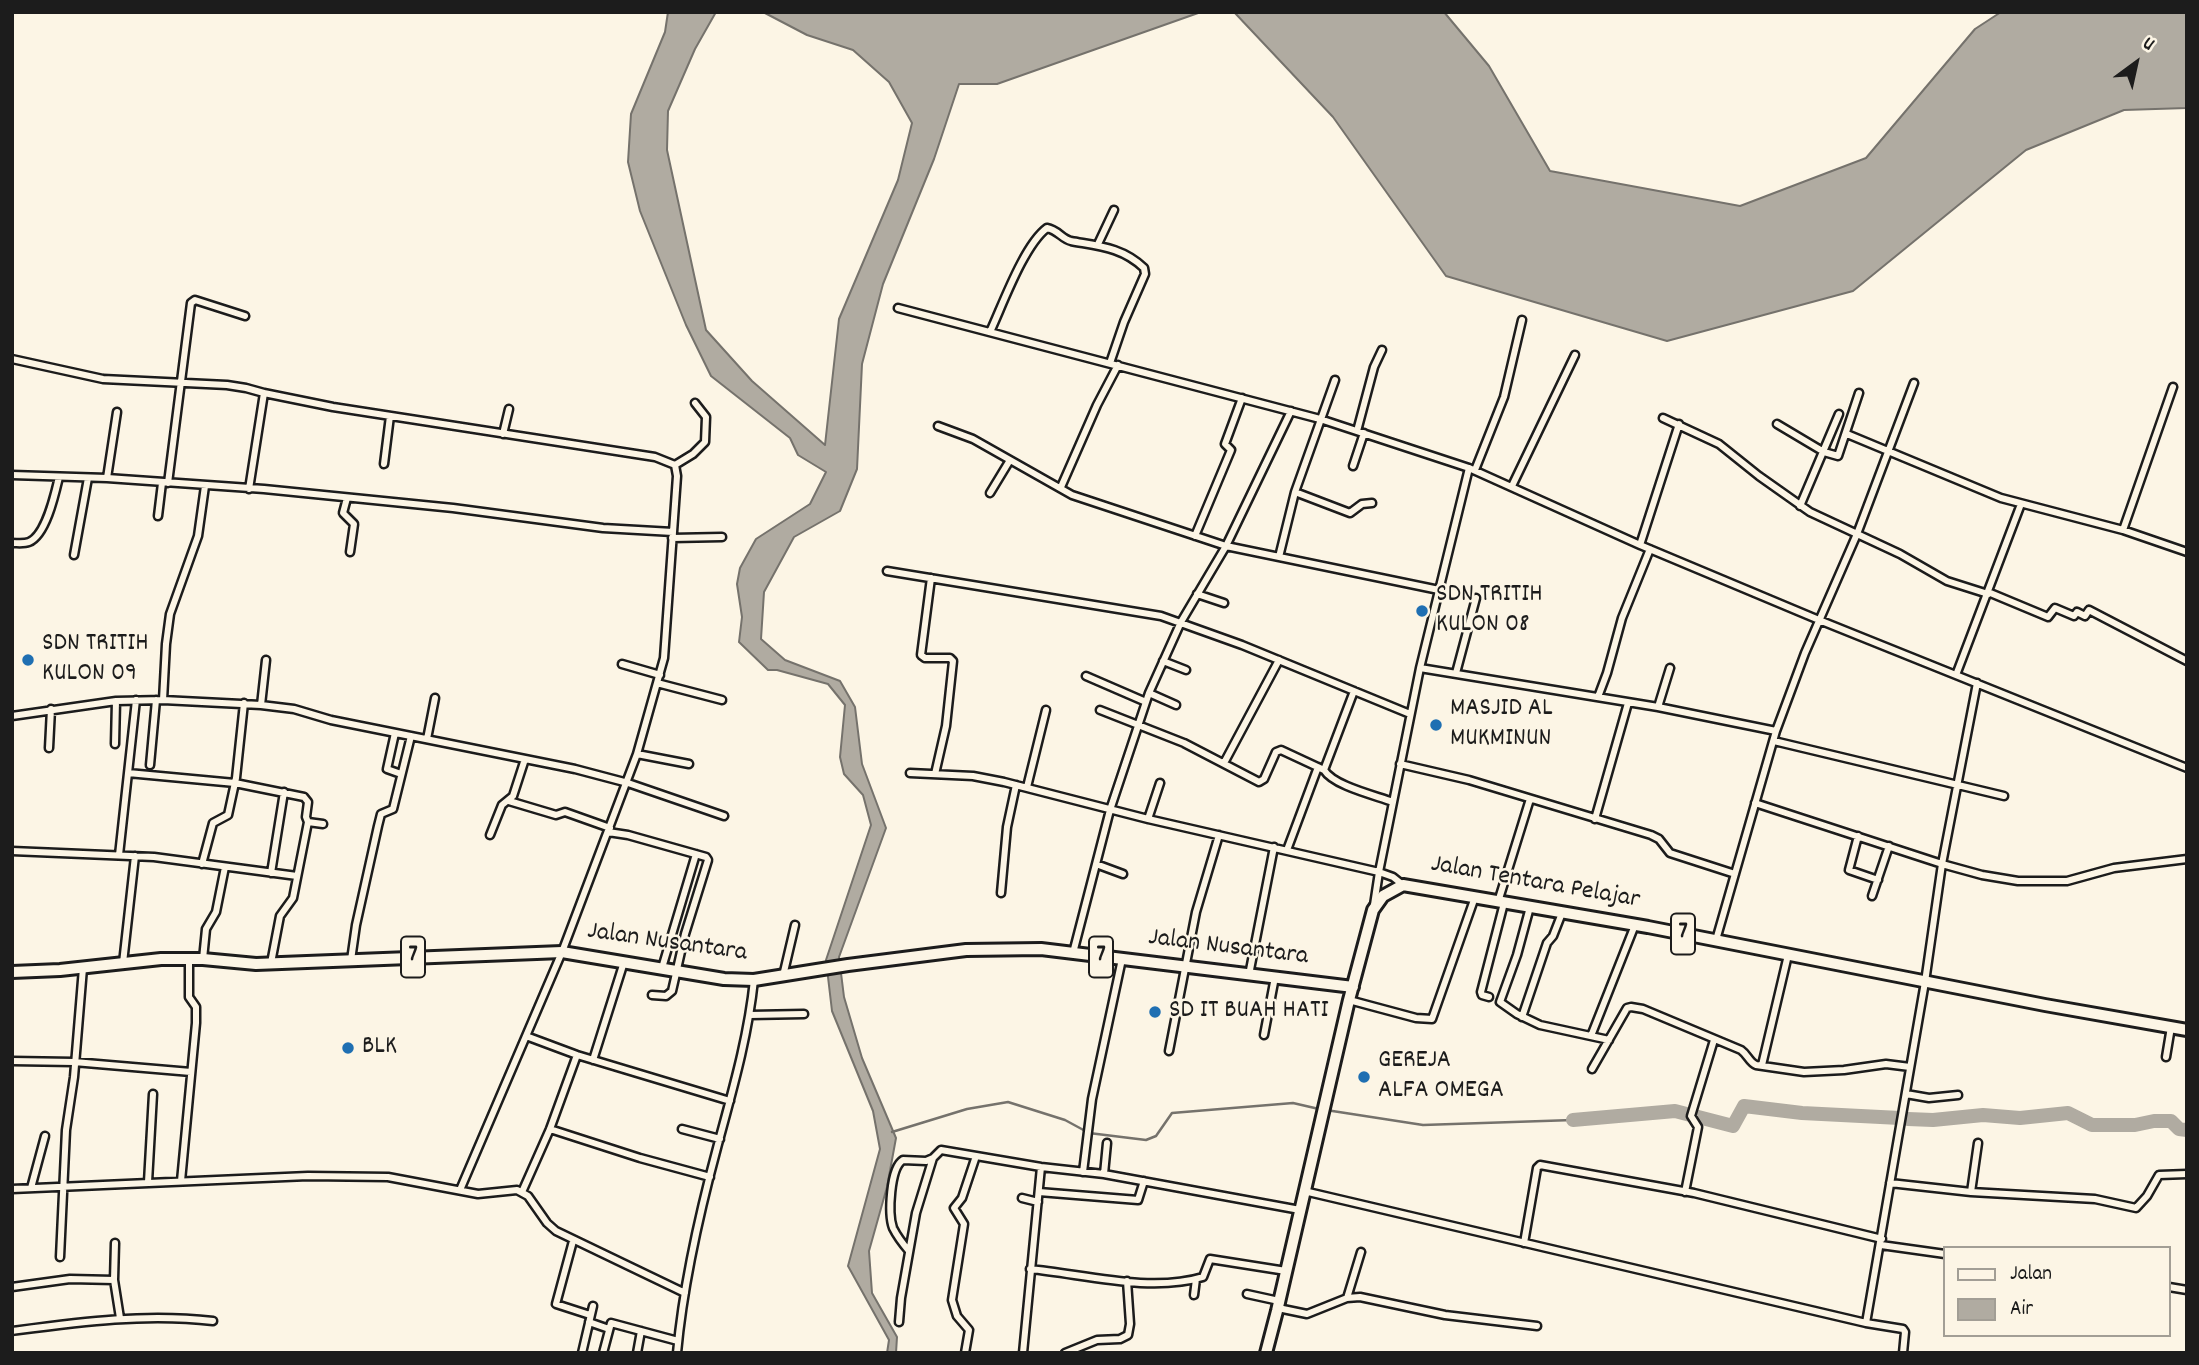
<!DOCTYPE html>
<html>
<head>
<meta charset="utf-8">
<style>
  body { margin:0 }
  #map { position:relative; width:2199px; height:1365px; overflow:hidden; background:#fcf5e5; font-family:Dekko,sans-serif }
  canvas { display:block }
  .frame { position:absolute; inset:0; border:14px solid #1c1c1c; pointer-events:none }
  .legend { position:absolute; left:1943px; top:1246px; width:228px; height:91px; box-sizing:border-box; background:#fcf5e5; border:2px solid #a29e95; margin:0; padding:9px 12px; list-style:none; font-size:21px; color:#1c1c1c }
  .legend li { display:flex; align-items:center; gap:14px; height:35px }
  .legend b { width:35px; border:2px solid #a29e95 }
  .north { position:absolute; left:2101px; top:28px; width:70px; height:70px; -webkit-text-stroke:5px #fcf5e5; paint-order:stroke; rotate:33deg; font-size:19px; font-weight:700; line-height:28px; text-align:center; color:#1c1c1c }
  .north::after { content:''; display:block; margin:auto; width:24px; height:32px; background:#1c1c1c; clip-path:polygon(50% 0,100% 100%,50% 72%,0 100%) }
</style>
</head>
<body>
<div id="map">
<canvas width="2199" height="1365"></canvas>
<div class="frame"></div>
<ul class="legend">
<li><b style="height:9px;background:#fcf5e5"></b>Jalan</li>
<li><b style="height:19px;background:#b0aba1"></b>Air</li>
</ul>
<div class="north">U</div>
</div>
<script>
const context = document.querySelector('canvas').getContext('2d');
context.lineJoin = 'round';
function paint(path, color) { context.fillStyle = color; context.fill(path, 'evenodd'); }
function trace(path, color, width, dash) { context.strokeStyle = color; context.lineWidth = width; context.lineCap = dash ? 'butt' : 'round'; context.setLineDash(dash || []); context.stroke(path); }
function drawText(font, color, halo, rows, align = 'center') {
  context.font = font + ' Dekko,sans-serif'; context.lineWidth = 5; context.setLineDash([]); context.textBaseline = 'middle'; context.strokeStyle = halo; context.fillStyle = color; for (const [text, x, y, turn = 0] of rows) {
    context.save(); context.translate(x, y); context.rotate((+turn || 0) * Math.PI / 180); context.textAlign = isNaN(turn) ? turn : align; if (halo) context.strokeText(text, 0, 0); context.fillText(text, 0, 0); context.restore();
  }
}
const water = new Path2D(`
  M 668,12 L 716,12 L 695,49 L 668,111 L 667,150 L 706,330 L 752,381 L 825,445 L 839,319 L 898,180 L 912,123 L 889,82 L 853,50 L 807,35 L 763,12 L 1201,12 L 997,84 L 959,84 L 934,159 L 883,284 L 862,364 L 857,469 L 840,511 L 794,537 L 764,592 L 761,639 L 785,660 L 840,681 L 855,707 L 862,764 L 886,828 L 839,957 L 844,997 L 862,1058 L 896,1138 L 887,1187 L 869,1251 L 872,1293 L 897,1337 L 896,1353 L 887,1353 L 889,1340 L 848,1266 L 880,1149 L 873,1111 L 832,1011 L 826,960 L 871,825 L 863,795 L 844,774 L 840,757 L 845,705 L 828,684 L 777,670 L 768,670 L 739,642 L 742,617 L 737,584 L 740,568 L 756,539 L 810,504 L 826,472 L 798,455 L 790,438 L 711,376 L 686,325 L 640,211 L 628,162 L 631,114 L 665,32 Z
  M 1234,12 L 1444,12 L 1489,66 L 1550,171 L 1740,206 L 1866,158 L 1975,29 L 2001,12 L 2187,12 L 2187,108 L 2124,110 L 2026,150 L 1853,291 L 1667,341 L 1446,276 L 1333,117 Z`);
paint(water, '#b0aba1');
trace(water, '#75726c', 2);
trace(new Path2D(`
  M 1326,1110 L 1423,1125 L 1573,1120
  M 892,1132 L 967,1109 L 1008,1102 L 1065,1120 L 1089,1133 L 1146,1140 L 1156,1136 L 1172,1113 L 1293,1103 L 1319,1109`), '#75726c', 2.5);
trace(new Path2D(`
  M 1908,1119 L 1933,1120 L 1983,1115 L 2020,1118 L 2068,1113 L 2092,1125 L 2135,1125 L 2154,1121 L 2171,1121 L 2179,1129 L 2187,1130
  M 1573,1120 L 1675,1111 L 1733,1126 L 1744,1106 L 1802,1113 L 1900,1118`), '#b0aba1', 14);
const minor = new Path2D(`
  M 1098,244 L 1114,210
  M 898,308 L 1320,419 L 1469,468 L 1640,545 L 1819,620 L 2187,768
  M 990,332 C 1003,304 1024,245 1047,228 C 1058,230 1062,239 1071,241 C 1098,246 1122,247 1144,268 L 1145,274 L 1124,322 L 1110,363
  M 12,359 L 103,379 L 227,385 L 246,388 L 264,393
  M 1663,418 L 1719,444 L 1759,476 L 1810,512 L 1900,554 L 1947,581 L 1988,594
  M 1777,424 L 1824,452 L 1838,456 L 1859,393
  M 938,426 L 973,439 L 1072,495 L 1226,546 L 1439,590
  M 1357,431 L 1374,367 L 1382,350
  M 503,434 L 509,409
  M 1847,434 L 2001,498 L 2123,530 L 2187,552
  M 384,464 L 390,416
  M 675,465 L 693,454 L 705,442 L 706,417 L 695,403
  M 1353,466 L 1364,433
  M 1475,470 L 1504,397 L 1522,320
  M 12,475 L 107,478 L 264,489 L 453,508 L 603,528 L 673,532
  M 107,478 L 117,412
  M 168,483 L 191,303 L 195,300 L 245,316
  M 1512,486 L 1575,355
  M 1061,487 L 1097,405 L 1118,365
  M 249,489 L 264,393 L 333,407 L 655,457 L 675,465 L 677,476 L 664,658 L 637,754 L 562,952 L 460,1190
  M 1295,492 L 1350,513 L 1362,504 L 1372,503
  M 990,493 L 1010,460
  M 347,498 L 343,513 L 354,524 L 350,552
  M 1800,506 L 1839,414
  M 158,516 L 162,483
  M 2123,530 L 2173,387
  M 1195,536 L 1231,450 L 1225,444 L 1242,398
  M 672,538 L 722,537
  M 12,543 C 18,543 24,544 29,542 C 46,535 55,494 59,477
  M 1640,545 L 1679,424
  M 74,555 L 88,478
  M 1279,557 L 1295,492 L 1335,380
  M 887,571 L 1161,616 L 1242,645 L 1410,714
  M 931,578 L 921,655 L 925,658 L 950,658 L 953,661 L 946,726 L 935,774
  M 1988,592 L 2048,617 L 2055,608 L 2074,616 L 2077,612 L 2085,616 L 2089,610 L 2187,661
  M 1197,594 L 1224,603
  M 1163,661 L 1186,670
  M 622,664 L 660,675
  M 1420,668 L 1658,707 L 1776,731 L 1716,940
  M 1456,673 L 1476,598
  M 1956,675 L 2021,504
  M 1086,676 L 1146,702
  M 657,683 L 722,700
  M 1149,693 L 1176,705
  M 1598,697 L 1607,673 L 1622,618 L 1650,549
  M 136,700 L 128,773 L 235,783 L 304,797 L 308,802 L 306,817 L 308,822 L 323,824
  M 163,700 L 166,644 L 170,614 L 198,536 L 205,486
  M 261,705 L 266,660
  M 1658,707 L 1670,668
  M 1100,710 L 1184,743 L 1259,782 L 1264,779 L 1276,752 L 1281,750 L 1324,770 C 1334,786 1374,795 1393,802
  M 12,716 L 116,701 L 163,700 L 261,705 L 294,709 L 331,720 L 575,769 L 628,783 L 724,816
  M 1776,731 L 1805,653 L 1857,534 L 1914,383
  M 395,733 L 387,769 L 401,774
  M 427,739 L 435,698
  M 1774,741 L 2004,796
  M 115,744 L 116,701
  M 49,748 L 51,709
  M 637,754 L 689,764
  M 1224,763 L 1279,660
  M 1400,764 L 1469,780 L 1651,835 L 1659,839 L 1670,853 L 1735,874
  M 150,765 L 156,700
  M 1324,770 L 1354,691
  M 910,773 L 973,776 L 1004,782 L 1148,819 L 1379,872 L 1374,905
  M 1027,787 L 1046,710
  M 509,801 L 556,815 L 565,812 L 610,828
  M 1755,803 L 1942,864 L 1982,875 L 2018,881 L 2067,881 L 2114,868 L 2187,859
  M 1148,819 L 1160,783
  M 1595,819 L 1628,703
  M 608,832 L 628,835 L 706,857 L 708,860 L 685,934 L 672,991 L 666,996 L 652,995
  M 490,835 L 502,805 L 513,796 L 525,759
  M 1858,836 L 1849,870 L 1878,880
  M 1287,850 L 1318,767
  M 12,851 L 154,857 L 297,876
  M 119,855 L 128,773
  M 202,864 L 213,823 L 228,815 L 236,778 L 244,703
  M 1096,864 L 1123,874
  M 271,873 L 284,792
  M 1403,885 L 1393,877 L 1379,872 L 1420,668 L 1469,468
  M 1001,893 L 1007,827 L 1016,785
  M 1872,896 L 1889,846
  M 1498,902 L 1530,799
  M 1530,907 L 1517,955 L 1500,1002 L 1517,1014 L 1540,1025 L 1609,1040
  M 1073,953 L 1110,810 L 1149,693 L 1181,622 L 1226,546 L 1291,411
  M 203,959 L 206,929 L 216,912 L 225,867
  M 351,960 L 356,925 L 378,826 L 381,814 L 393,809 L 411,736
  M 123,963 L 135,856
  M 271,963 L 280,916 L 293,898 L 308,822
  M 662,968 L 696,854
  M 1249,975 L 1274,847
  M 783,976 L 795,925
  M 1489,997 L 1482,995 L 1481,992 L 1504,903
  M 1349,1000 L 1416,1018 L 1432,1019 L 1475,897
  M 750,1015 L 804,1014
  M 1522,1017 L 1547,943 L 1553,936 L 1562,913
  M 1264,1035 L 1275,977
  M 526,1036 L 577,1055 L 730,1101
  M 1591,1036 L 1635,925
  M 1169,1051 L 1196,912 L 1219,835
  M 2166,1057 L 2171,1027
  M 593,1060 L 624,962
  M 12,1061 L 74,1062 L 191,1072
  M 1762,1065 L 1788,955
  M 1592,1069 L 1627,1008 L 1631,1007 L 1643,1009 L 1741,1050 C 1748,1055 1749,1062 1756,1065 L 1804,1072 L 1844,1070 L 1886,1064 L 1910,1067
  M 1906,1094 L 1929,1098 L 1958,1095
  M 550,1129 L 640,1158 L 710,1177
  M 682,1129 L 720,1139
  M 1083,1172 L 1092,1099 L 1122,959
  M 1104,1174 L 1107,1143
  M 181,1181 L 196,1023 L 196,1007 L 189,997 L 189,959
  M 148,1182 L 153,1094
  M 1890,1183 L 1971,1192 L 2095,1199 L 2136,1208 L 2147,1196 L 2159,1175 L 2187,1174
  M 31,1188 L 45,1136
  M 12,1189 L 308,1176 L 388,1177 L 478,1194 L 517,1190 L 528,1196 L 547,1223 L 556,1231 L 685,1293
  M 1304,1191 L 1866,1323 L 1903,1329 L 1905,1332 L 1903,1353
  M 522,1192 L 550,1129 L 577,1055
  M 1039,1192 L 1138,1200 L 1144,1181
  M 1685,1192 L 1698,1127 L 1691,1116 L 1714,1040
  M 1971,1192 L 1978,1143
  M 1022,1198 L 1038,1202
  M 573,1241 L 556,1304 L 590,1315
  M 115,1243 L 114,1280 L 120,1318
  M 1524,1243 L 1537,1168 L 1540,1165 L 1694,1193 L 1882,1239
  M 1881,1245 L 1945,1254
  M 909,1251 C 903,1244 897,1236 893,1228 C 888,1214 890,1168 903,1160 L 926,1161 L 933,1158
  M 60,1257 L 66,1130 L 74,1077 L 83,968
  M 1030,1269 C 1083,1274 1150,1293 1203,1277 L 1210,1259 L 1286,1271
  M 12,1287 L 70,1279 L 114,1280
  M 2169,1287 L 2187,1290
  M 1247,1294 L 1279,1301
  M 1194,1295 L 1196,1279
  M 1347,1298 L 1361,1252
  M 1278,1308 L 1307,1314 L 1347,1298 L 1360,1297 L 1445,1315 L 1537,1326
  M 589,1322 L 609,1329
  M 899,1322 L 901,1298 L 916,1213 L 933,1158 L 941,1150 L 1041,1167 L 1104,1174 L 1300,1210
  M 1866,1323 L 1925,982 L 1942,864 L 1977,683
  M 12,1331 C 80,1322 145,1313 213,1321
  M 582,1353 L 593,1306
  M 603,1353 L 611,1323 L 678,1341
  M 637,1353 L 641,1331
  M 677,1353 C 683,1287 700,1211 717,1148 C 732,1092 748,1038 754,980
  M 965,1353 L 969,1330 L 957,1316 L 952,1300 L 964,1224 L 954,1208 L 962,1198 L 976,1156
  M 1023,1353 L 1041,1167
  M 1065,1353 L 1097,1340 L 1120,1339 L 1128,1335 L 1130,1324 L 1127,1281`);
const trunk = new Path2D(`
  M 12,972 L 60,970 L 161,959 L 203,959 L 256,964 L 562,952 L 724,979 L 754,980 L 848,965 L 966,950 L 1041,949 L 1353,987
  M 1266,1353 L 1277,1311 L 1349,1000 L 1373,910 L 1383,896 L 1403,885 L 1648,927 L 2045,1005 L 2187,1030`);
trace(minor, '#1c1c1c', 11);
trace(trunk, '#1c1c1c', 16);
trace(minor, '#fcf5e5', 6);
trace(trunk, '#fcf5e5', 10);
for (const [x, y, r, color] of [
  [1422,611,7,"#1f6fb2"],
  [28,660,7,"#1f6fb2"],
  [1436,725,7,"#1f6fb2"],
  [1155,1012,7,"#1f6fb2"],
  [348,1048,7,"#1f6fb2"],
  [1364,1077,7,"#1f6fb2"]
]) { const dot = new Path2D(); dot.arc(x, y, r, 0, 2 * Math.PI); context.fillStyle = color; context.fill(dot); trace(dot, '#fcf5e5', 2.5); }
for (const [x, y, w] of [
  [1683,934,24],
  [413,957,24],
  [1101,957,24]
]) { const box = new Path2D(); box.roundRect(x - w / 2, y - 20.5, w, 41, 5); context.fillStyle = '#fcf5e5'; context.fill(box); trace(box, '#1c1c1c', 2); }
drawText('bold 24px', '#1c1c1c', null, [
  ["7",1683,934],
  ["7",413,957],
  ["7",1101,957]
]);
drawText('26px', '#1c1c1c', '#fcf5e5', [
  ["SDN TRITIH",1436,596],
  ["KULON 08",1436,626],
  ["SDN TRITIH",42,645],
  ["KULON 09",42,675],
  ["MASJID AL",1450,710],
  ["MUKMINUN",1450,740],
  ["SD IT BUAH HATI",1169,1012],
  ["BLK",362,1048],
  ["GEREJA",1378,1062],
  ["ALFA OMEGA",1378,1092]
], 'left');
drawText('26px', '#1c1c1c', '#fcf5e5', [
  ["Jalan Tentara Pelajar",1535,884,10],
  ["Jalan Nusantara",667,944,8],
  ["Jalan Nusantara",1228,949,7]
]);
</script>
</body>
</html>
